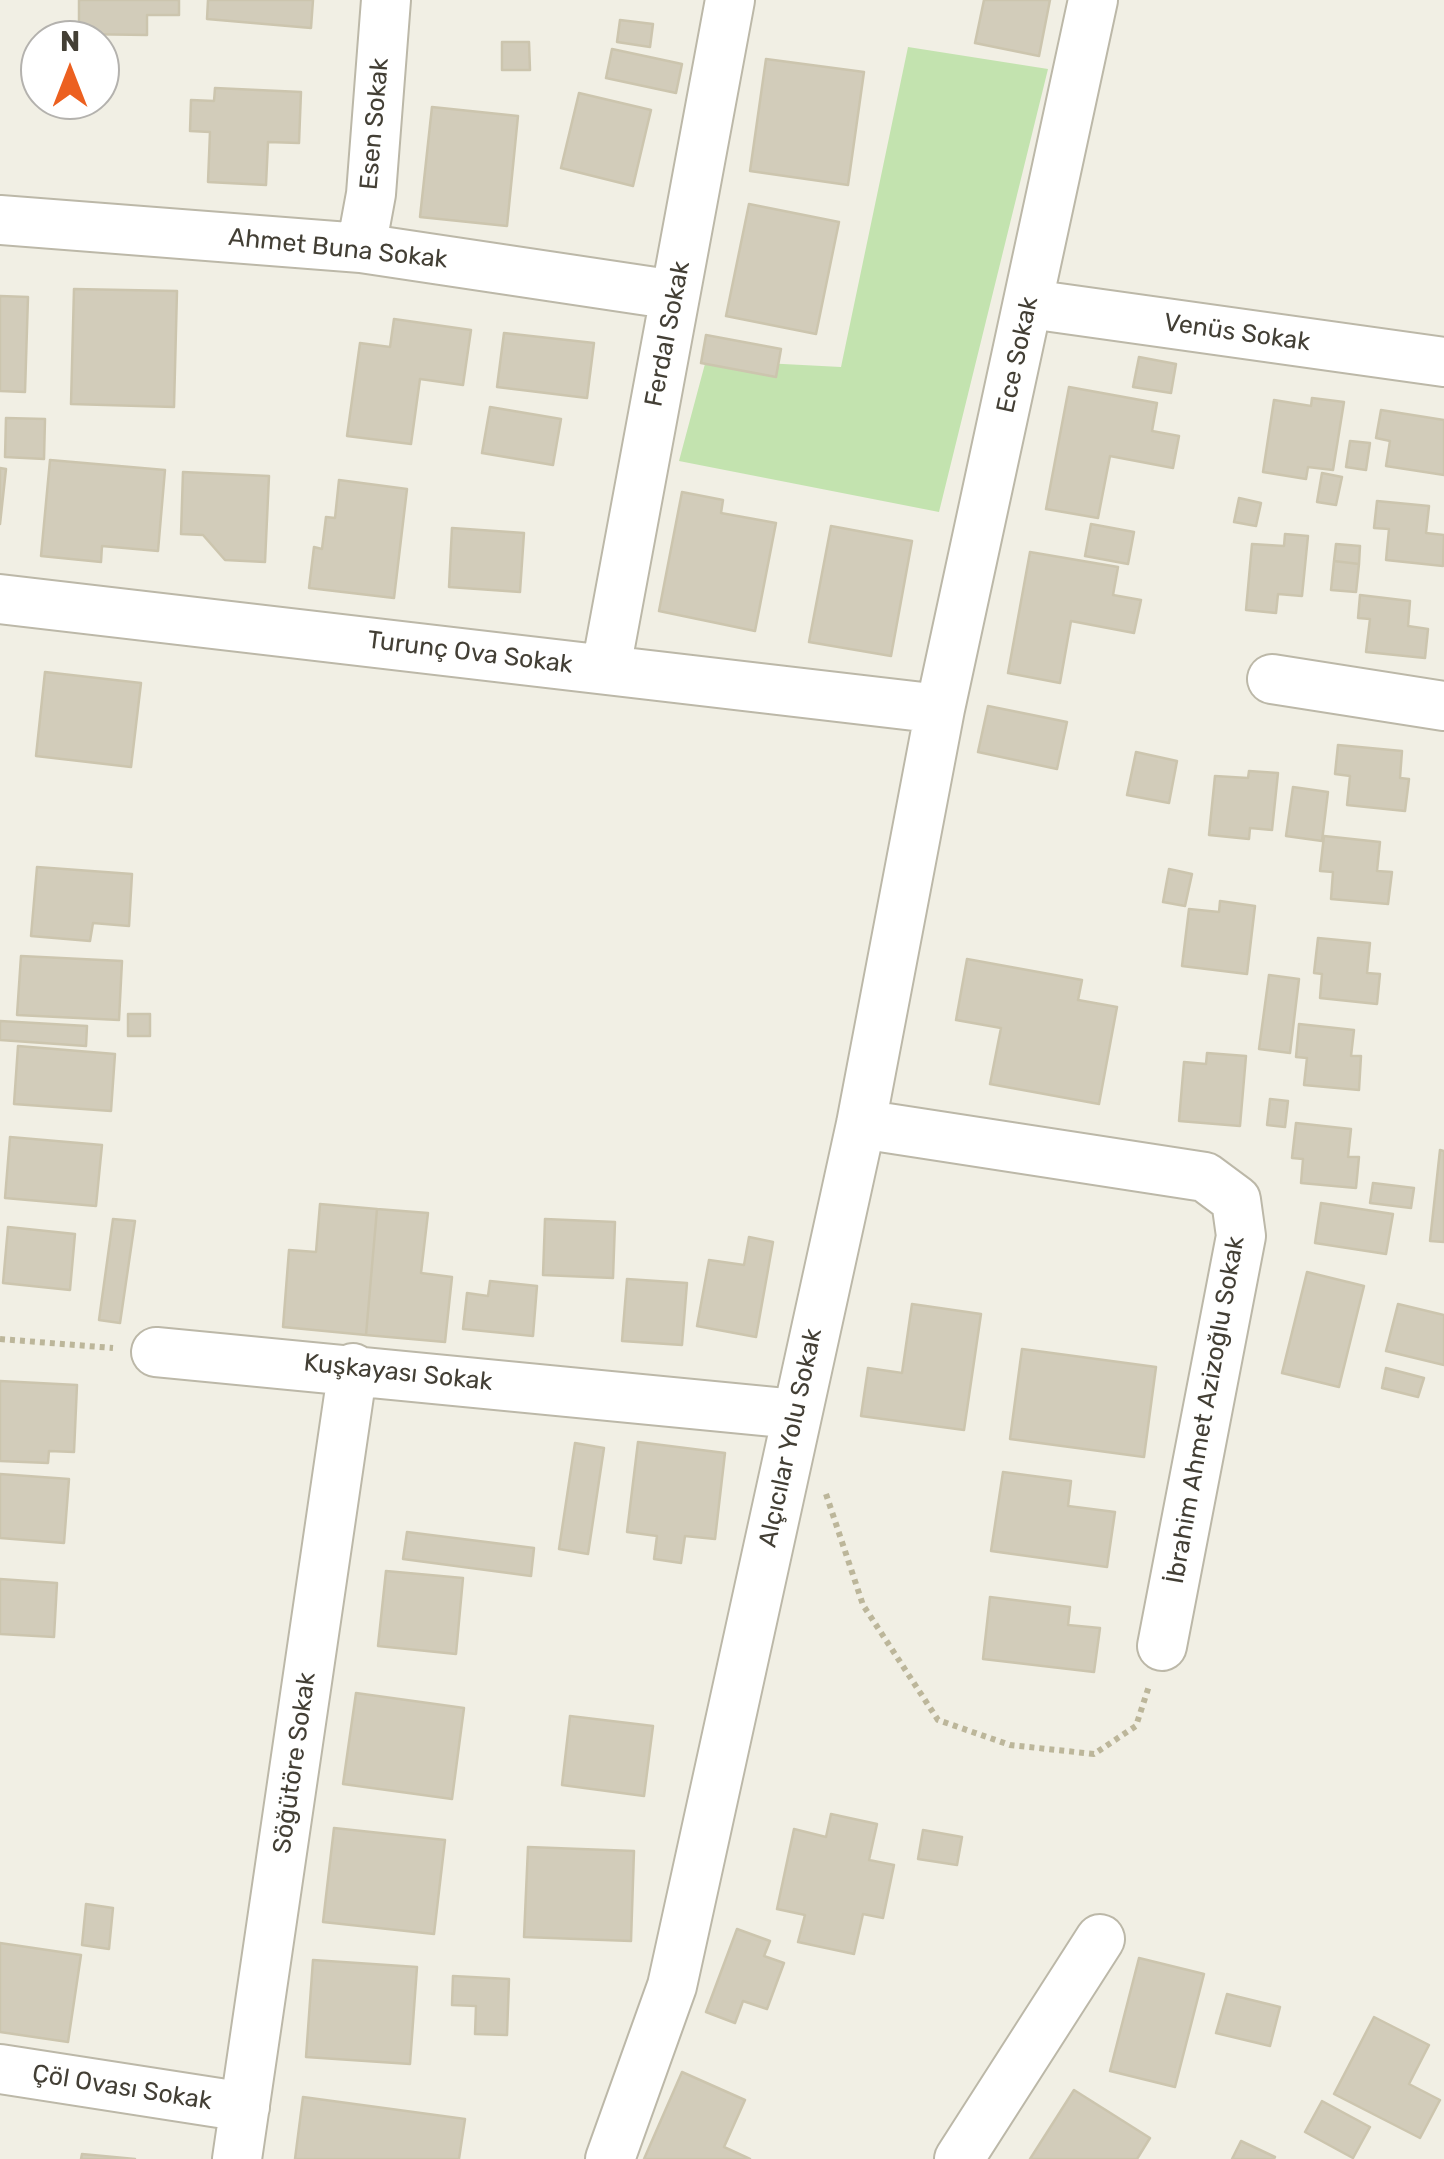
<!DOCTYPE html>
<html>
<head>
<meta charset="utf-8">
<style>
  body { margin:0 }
  #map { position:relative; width:1444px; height:2159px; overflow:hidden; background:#f1efe4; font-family:Rubik,sans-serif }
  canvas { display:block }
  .north { position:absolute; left:20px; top:20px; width:100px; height:100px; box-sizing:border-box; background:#fff; border:2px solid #b4b2ae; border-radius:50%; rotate:0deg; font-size:28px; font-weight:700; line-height:40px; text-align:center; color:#433f35 }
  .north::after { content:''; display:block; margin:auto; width:35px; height:45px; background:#ec6020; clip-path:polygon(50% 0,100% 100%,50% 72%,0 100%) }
</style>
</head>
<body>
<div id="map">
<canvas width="1444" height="2159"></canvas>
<div class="north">N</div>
</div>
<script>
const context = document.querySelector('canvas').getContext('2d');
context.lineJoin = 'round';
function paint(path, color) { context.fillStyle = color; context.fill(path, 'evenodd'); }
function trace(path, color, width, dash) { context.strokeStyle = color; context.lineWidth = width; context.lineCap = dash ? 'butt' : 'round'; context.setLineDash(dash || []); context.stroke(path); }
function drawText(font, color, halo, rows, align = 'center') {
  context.font = font + ' Rubik,sans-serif'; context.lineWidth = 8; context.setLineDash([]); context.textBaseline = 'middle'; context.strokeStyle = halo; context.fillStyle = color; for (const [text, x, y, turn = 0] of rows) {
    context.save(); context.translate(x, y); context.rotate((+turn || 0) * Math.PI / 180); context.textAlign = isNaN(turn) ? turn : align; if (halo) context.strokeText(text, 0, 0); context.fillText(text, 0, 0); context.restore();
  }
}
paint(new Path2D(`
  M 908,47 L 1048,69 L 939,512 L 679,461 L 706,360 L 841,367 Z`), '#c3e3af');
const building = new Path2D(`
  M 79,0 L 179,0 L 179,15 L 147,15 L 147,35 L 79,34 Z
  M 208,0 L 313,0 L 311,28 L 207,19 Z
  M 984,0 L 1050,0 L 1039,56 L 975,43 Z
  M 620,20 L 653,24 L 650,47 L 617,42 Z
  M 502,42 L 529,42 L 530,70 L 502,70 Z
  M 612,49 L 682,64 L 676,93 L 606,78 Z
  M 766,59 L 864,72 L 848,185 L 750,171 Z
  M 215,88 L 301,92 L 299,143 L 268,142 L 266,185 L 208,182 L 210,132 L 190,131 L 191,100 L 214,101 Z
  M 579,93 L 651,110 L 633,186 L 561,168 Z
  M 432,107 L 518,116 L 507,226 L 420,217 Z
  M 749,204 L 839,222 L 816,334 L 726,316 Z
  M 74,289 L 177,291 L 174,407 L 71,404 Z
  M 0,296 L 28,297 L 25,392 L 0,391 Z
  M 394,319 L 471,330 L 463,385 L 420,379 L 411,444 L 347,436 L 360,343 L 390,347 Z
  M 504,333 L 594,343 L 587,398 L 497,387 Z
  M 706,335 L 781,349 L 776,377 L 701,363 Z
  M 1139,357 L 1176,364 L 1171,393 L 1133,387 Z
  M 1069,387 L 1157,403 L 1152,431 L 1179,436 L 1173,468 L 1110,456 L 1098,518 L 1046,509 Z
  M 1312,398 L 1344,402 L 1333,470 L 1308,467 L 1306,479 L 1263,472 L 1274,400 L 1311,406 Z
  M 490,407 L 561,419 L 553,465 L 482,453 Z
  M 1381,410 L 1444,420 L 1444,475 L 1386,466 L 1390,441 L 1376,438 Z
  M 6,418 L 45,419 L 44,459 L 5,457 Z
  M 1350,441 L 1370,443 L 1366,470 L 1346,467 Z
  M 50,460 L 165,470 L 158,551 L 102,546 L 101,562 L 41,556 Z
  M 0,468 L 6,469 L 0,524 Z
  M 183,472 L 269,476 L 265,562 L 225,560 L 203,535 L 181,534 Z
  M 1322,473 L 1342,477 L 1336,505 L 1317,502 Z
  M 339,480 L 407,489 L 394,598 L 309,588 L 314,547 L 322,549 L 326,517 L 335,518 Z
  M 682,492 L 723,500 L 721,513 L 776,523 L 755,631 L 659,611 Z
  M 1239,498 L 1261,503 L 1256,526 L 1234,522 Z
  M 1377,501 L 1429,506 L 1426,533 L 1444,535 L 1443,566 L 1386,560 L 1389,529 L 1374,528 Z
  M 1091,524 L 1134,532 L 1128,564 L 1085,556 Z
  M 831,526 L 912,541 L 891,656 L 809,642 Z
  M 452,528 L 524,533 L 520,592 L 449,587 Z
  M 1285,534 L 1308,536 L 1302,596 L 1278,594 L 1276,613 L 1246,610 L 1252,544 L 1284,546 Z
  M 1336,544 L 1360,546 L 1359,564 L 1334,561 Z
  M 1030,552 L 1118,567 L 1113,595 L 1141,600 L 1134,633 L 1071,621 L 1060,683 L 1008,673 Z
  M 1334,561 L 1359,564 L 1356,592 L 1331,590 Z
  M 1360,595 L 1410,601 L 1408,626 L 1428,629 L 1425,658 L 1366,652 L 1370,619 L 1358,618 Z
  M 45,672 L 141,683 L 131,767 L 36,756 Z
  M 988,706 L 1067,722 L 1057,769 L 978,752 Z
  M 1338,745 L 1402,751 L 1400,778 L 1409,779 L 1405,811 L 1347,805 L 1350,776 L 1335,774 Z
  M 1136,752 L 1177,761 L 1169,803 L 1127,795 Z
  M 1249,771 L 1278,773 L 1272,830 L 1250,828 L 1249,839 L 1209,835 L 1215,776 L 1248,778 Z
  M 1293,787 L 1328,792 L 1322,841 L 1286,836 Z
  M 1324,836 L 1380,842 L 1377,871 L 1392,872 L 1388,904 L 1331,899 L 1333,872 L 1320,871 Z
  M 37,867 L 132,874 L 129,926 L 93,923 L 90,941 L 31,936 Z
  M 1169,869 L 1192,874 L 1185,906 L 1163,902 Z
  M 1220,901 L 1255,906 L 1247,974 L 1182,966 L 1189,909 L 1219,912 Z
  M 1318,938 L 1370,943 L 1367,973 L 1380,974 L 1377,1004 L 1320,998 L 1322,974 L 1314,973 Z
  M 21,956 L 122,961 L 119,1020 L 17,1015 Z
  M 967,959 L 1082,980 L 1078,1000 L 1117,1007 L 1099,1104 L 990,1084 L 1001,1028 L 956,1020 Z
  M 1269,975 L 1299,979 L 1290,1053 L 1259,1049 Z
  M 128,1014 L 150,1014 L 150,1036 L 128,1036 Z
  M 0,1021 L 87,1026 L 86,1046 L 0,1040 Z
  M 1299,1024 L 1354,1030 L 1351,1056 L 1361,1056 L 1359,1090 L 1304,1085 L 1307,1058 L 1296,1057 Z
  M 18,1046 L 115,1054 L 111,1111 L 14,1104 Z
  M 1207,1053 L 1246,1056 L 1240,1126 L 1179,1121 L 1184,1062 L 1206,1064 Z
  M 1270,1099 L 1288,1101 L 1285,1127 L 1267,1125 Z
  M 1296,1123 L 1351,1129 L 1348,1157 L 1359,1157 L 1356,1188 L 1301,1183 L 1303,1159 L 1292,1158 Z
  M 10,1137 L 102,1145 L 96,1206 L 5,1198 Z
  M 1440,1150 L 1444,1151 L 1444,1242 L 1430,1241 Z
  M 1373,1183 L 1414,1188 L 1411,1208 L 1370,1203 Z
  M 1321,1203 L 1393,1214 L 1386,1254 L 1315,1243 Z
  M 320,1204 L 377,1209 L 366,1335 L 283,1327 L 289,1250 L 316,1252 Z
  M 377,1209 L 428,1213 L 421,1273 L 452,1277 L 445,1342 L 366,1335 Z
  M 113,1219 L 135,1221 L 120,1323 L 99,1320 Z
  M 545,1219 L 615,1222 L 613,1278 L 543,1275 Z
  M 8,1227 L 75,1234 L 70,1290 L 3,1283 Z
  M 749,1237 L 773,1242 L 756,1337 L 697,1326 L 709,1260 L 744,1265 Z
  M 1307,1272 L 1364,1286 L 1339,1387 L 1282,1373 Z
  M 627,1279 L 687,1283 L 682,1345 L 622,1341 Z
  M 490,1281 L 537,1286 L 533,1336 L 463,1329 L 467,1293 L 488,1296 Z
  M 912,1304 L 981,1314 L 964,1430 L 861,1416 L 868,1368 L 902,1373 Z
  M 1398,1304 L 1444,1315 L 1444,1365 L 1386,1351 Z
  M 1022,1349 L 1156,1367 L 1144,1457 L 1010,1439 Z
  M 1386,1368 L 1424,1378 L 1418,1397 L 1382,1388 Z
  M 0,1381 L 77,1385 L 74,1452 L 49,1451 L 48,1463 L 0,1461 Z
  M 638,1442 L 725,1453 L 715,1539 L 685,1536 L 681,1563 L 654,1559 L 657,1536 L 627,1532 Z
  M 575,1443 L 604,1448 L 588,1554 L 559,1549 Z
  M 1003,1472 L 1071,1481 L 1068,1506 L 1115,1512 L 1107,1567 L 991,1551 Z
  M 0,1474 L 69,1479 L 64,1543 L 0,1538 Z
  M 407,1532 L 534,1548 L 531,1576 L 403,1559 Z
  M 386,1571 L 463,1578 L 456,1654 L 378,1646 Z
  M 0,1579 L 57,1583 L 54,1637 L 0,1634 Z
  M 990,1597 L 1070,1607 L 1068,1625 L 1100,1628 L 1094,1672 L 983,1659 Z
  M 356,1693 L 464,1708 L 452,1799 L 343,1784 Z
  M 570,1716 L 653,1726 L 644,1796 L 562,1785 Z
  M 831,1814 L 877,1824 L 869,1860 L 894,1865 L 883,1918 L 863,1914 L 854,1954 L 798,1942 L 805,1915 L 777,1909 L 794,1829 L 826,1837 Z
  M 334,1828 L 445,1840 L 434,1934 L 323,1922 Z
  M 923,1830 L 962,1837 L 957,1865 L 918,1859 Z
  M 528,1847 L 634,1851 L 631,1941 L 524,1937 Z
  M 86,1904 L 113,1908 L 109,1949 L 82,1945 Z
  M 737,1929 L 770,1941 L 764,1956 L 784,1963 L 767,2009 L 743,2001 L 735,2023 L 706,2012 Z
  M 0,1943 L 81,1955 L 68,2042 L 0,2032 Z
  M 1139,1958 L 1204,1974 L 1175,2087 L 1110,2071 Z
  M 313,1960 L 417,1967 L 410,2064 L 306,2057 Z
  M 453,1976 L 509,1979 L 507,2035 L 475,2034 L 476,2006 L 452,2005 Z
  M 1227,1994 L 1280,2007 L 1270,2046 L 1216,2033 Z
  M 1374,2017 L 1429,2045 L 1409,2084 L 1440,2100 L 1420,2138 L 1334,2094 Z
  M 682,2072 L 745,2100 L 724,2147 L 750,2159 L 644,2159 Z
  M 1074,2090 L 1150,2138 L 1137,2159 L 1030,2159 Z
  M 303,2097 L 465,2119 L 459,2159 L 295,2159 Z
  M 1322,2101 L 1370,2127 L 1353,2158 L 1305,2132 Z
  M 1241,2141 L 1275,2157 L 1274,2159 L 1232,2159 Z
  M 82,2154 L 135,2159 L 81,2159 Z`);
paint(building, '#d2ccba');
trace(building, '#ccc5ae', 2.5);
const minor = new Path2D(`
  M 0,220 L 361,248 L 675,295
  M 361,248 L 371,194 L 386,0
  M 1030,304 L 1444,362
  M 0,599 L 940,709
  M 606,668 L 730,0
  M 1272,679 L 1444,706
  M 861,1124 L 1205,1177 L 1236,1200 L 1241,1236 L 1162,1646
  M 156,1352 L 795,1414
  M 0,2069 L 245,2107
  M 237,2159 L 353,1368
  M 610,2159 L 672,1986 L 861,1124 L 940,709 L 1093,0
  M 959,2159 L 1100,1939`);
trace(minor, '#bcb8a8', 52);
trace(new Path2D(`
  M 0,1339 L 113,1348
  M 826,1494 L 863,1605 L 938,1720 L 1010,1745 L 1094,1754 L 1136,1726 L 1149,1686`), '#bcb69a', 6, [5, 5]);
trace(minor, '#fff', 48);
drawText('25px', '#433f35', '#fff', [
  ["Esen Sokak",375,124,-85],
  ["Ahmet Buna Sokak",338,249,6],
  ["Venüs Sokak",1237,333,8],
  ["Ferdal Sokak",668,334,-79],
  ["Ece Sokak",1018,355,-78],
  ["Turunç Ova Sokak",470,653,7],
  ["Kuşkayası Sokak",398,1373,6],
  ["İbrahim Ahmet Azizoğlu Sokak",1206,1410,-80],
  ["Alçıcılar Yolu Sokak",791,1438,-78],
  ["Söğütöre Sokak",295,1763,-82],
  ["Çöl Ovası Sokak",122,2088,9]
]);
</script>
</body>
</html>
